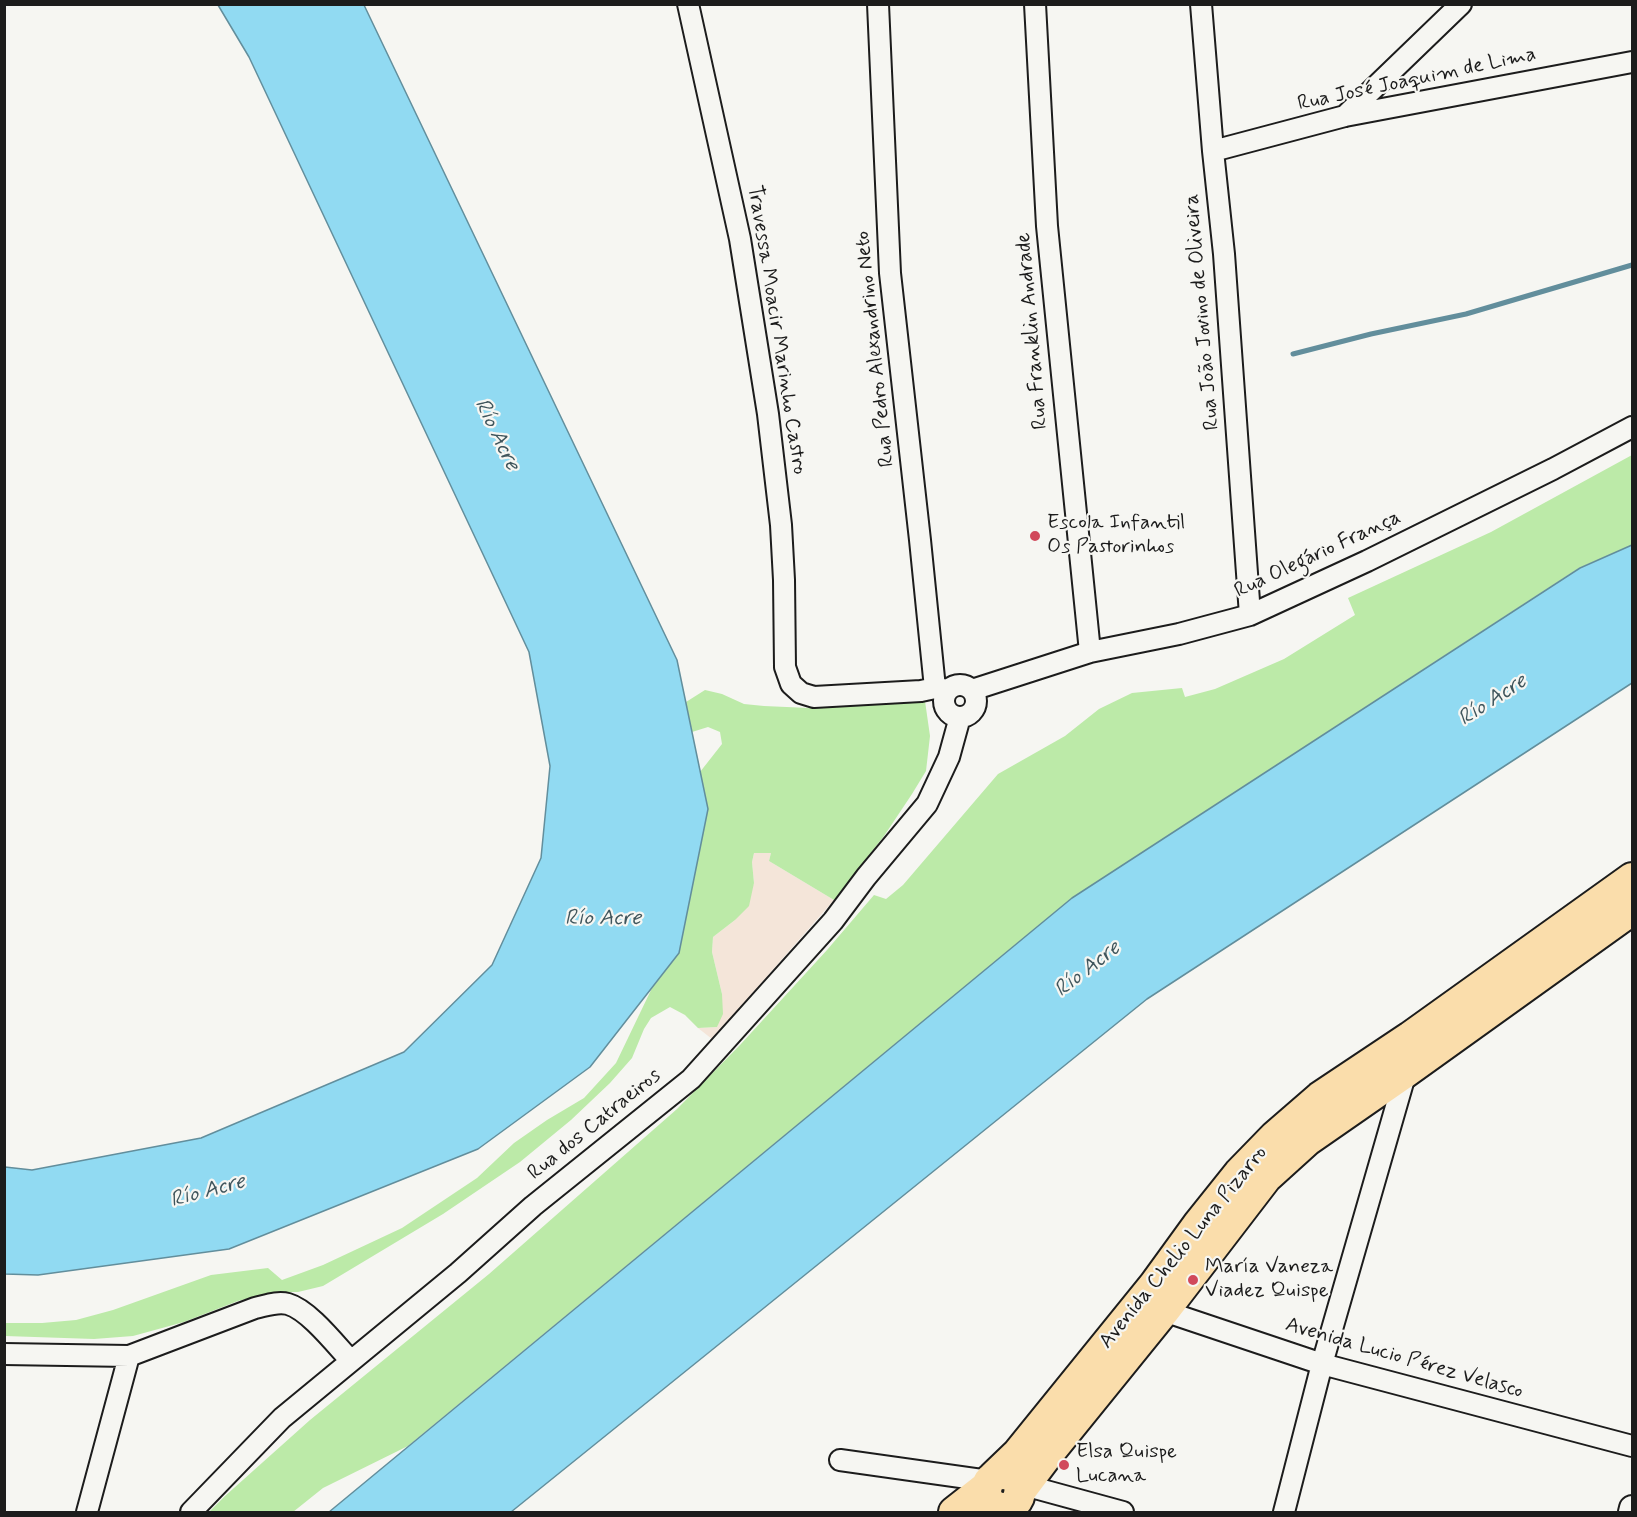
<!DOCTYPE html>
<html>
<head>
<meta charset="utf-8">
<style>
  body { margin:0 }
  #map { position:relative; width:1637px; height:1517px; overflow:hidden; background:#f6f6f2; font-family:Mynerve,sans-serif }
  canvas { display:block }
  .frame { position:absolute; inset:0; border:6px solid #1c1c1c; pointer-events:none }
</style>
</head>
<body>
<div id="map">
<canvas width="1637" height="1517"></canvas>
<div class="frame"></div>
</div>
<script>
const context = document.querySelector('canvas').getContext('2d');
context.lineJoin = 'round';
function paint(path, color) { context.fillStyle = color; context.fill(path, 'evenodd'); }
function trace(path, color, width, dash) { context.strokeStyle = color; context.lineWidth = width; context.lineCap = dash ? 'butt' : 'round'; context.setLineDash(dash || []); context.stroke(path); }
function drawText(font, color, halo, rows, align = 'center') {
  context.font = font + ' Mynerve,sans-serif'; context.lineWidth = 4.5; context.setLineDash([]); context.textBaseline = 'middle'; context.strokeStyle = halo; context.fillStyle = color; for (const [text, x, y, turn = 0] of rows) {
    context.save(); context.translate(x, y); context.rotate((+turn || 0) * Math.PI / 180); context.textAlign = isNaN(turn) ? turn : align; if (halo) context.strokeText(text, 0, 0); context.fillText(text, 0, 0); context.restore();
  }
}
paint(new Path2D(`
  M 754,853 L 771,853 L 769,861 L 834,900 L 712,1039 L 698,1028 L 717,1027 L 722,994 L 712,952 L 713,937 L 735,920 L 754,883 L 752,862 Z`), '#f4e5d9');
paint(new Path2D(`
  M 1632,455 L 1632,545 L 1579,568 L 1072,898 L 408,1446 L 323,1488 L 293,1512 L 209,1512 L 225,1496 L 310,1420 L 489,1274 L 677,1109 L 740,1045 L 827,950 L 874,895 L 886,899 L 903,885 L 998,774 L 1065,736 L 1099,709 L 1132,693 L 1182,688 L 1185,697 L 1215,689 L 1284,659 L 1355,615 L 1348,598 L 1491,532 Z
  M 705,690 L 722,694 L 744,704 L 764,706 L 809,708 L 925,701 L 930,736 L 926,771 L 912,794 L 884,836 L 834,900 L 769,861 L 771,853 L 754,853 L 752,862 L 754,883 L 749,906 L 735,920 L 713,937 L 712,952 L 722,994 L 723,1014 L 717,1027 L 698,1028 L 685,1015 L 670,1007 L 651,1018 L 644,1029 L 632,1058 L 610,1083 L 571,1120 L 520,1162 L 443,1214 L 323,1286 L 298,1292 L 273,1292 L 238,1301 L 184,1322 L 133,1336 L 94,1339 L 5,1336 L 4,1323 L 42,1323 L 76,1320 L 113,1310 L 211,1275 L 268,1268 L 282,1280 L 323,1265 L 402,1228 L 477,1178 L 514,1143 L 547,1120 L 584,1098 L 616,1063 L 652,988 L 679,953 L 708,809 L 700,772 L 722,744 L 720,732 L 708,727 L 692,732 L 686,702 Z`), '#bceaa8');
const water = new Path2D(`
  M 218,5 L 364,5 L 677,660 L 708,809 L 679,953 L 590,1067 L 478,1149 L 229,1249 L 38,1275 L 5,1274 L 5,1167 L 32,1170 L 201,1138 L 404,1052 L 492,965 L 541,858 L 550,766 L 529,652 L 249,57 Z
  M 1632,545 L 1632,683 L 1147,999 L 511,1512 L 329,1512 L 1072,898 L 1580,568 Z`);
paint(water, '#91daf2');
trace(water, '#628e9c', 1.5);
trace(new Path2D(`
  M 1293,354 L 1371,334 L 1466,314 L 1632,265`), '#628e9c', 5);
const minor = new Path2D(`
  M 688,4 L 740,239 L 768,414 L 781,525 L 784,580 L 785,667 L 791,684 L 801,693 L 814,697 L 921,691 L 935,688 L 948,690
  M 878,4 L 890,273 L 920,540 L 935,688
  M 1035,4 L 1047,226 L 1090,652
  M 1201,4 L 1213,151 L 1224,254 L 1250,615
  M 1345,116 L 1461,4
  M 1213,151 L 1345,116 L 1632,62
  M944 701a16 16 0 1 1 32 0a16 16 0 1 1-32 0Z
  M 972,690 L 1090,652 L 1179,634 L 1250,615 L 1367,561 L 1553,469 L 1632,427
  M 1164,1311 L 1322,1364 L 1632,1446
  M 4,1354 L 129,1356 L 255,1308 C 265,1306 277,1301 288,1304 C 309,1310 336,1345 351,1361
  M 840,1460 L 989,1481
  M 1024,1485 L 1123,1512
  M 87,1512 L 129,1356
  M 191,1512 L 282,1418 L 458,1273 L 533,1206 L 691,1079 L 833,921 L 866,877 L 927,804 L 949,757 L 960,717
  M 1014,1512 L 1015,1502
  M 1284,1512 L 1322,1364 L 1406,1072`);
const tertiary = new Path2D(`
  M 1631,1512 L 1632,1508`);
const primary = new Path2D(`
  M986 1491a17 17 0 1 1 34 0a17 17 0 1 1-34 0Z
  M 993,1477 L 1018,1453 L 1154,1285 L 1199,1223 L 1239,1173 L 1275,1136 L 1320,1097 L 1410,1037 L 1632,878
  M 1019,1493 L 1049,1453 L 1164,1311 L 1266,1178 L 1308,1140 L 1406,1072 L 1632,910
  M 954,1512 L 987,1486`);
trace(minor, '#1c1c1c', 24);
trace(tertiary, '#1c1c1c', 28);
trace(primary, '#1c1c1c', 34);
trace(minor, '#f6f6f2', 20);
trace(tertiary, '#f6f6f2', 24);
trace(primary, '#faddab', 30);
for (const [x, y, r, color] of [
  [1035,536,6,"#d1495b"],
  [1193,1280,6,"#d1495b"],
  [1064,1465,6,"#d1495b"]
]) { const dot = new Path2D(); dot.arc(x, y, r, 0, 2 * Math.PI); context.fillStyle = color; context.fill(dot); trace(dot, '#f6f6f2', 2); }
drawText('21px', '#1c1c1c', '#f6f6f2', [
  ["Rua José Joaquim de Lima",1417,80,-12],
  ["Rua João Jovino de Oliveira",1203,312,-95],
  ["Travessa Moacir Marinho Castro",776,330,81],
  ["Rua Franklin Andrade",1033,331,-95],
  ["Rua Pedro Alexandrino Neto",876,349,-96],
  ["Rua Olegário França",1318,555,-25],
  ["Rua dos Catraeiros",595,1125,-39],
  ["Avenida Chelio Luna Pizarro",1184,1248,-51],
  ["Avenida Lucio Pérez Velasco",1404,1359,16]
]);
drawText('21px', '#1c1c1c', '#f6f6f2', [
  ["Escola Infantil",1047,524],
  ["Os Pastorinhos",1047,548],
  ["María Vaneza",1205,1268],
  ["Viadez Quispe",1205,1292],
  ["Elsa Quispe",1076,1453],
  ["Lucana",1076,1477]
], 'left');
drawText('italic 22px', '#3f555c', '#f6f6f2', [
  ["Río Acre",496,435,64],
  ["Río Acre",1493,701,-33],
  ["Río Acre",603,919],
  ["Río Acre",1088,970,-38],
  ["Río Acre",208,1192,-15]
]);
</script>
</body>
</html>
